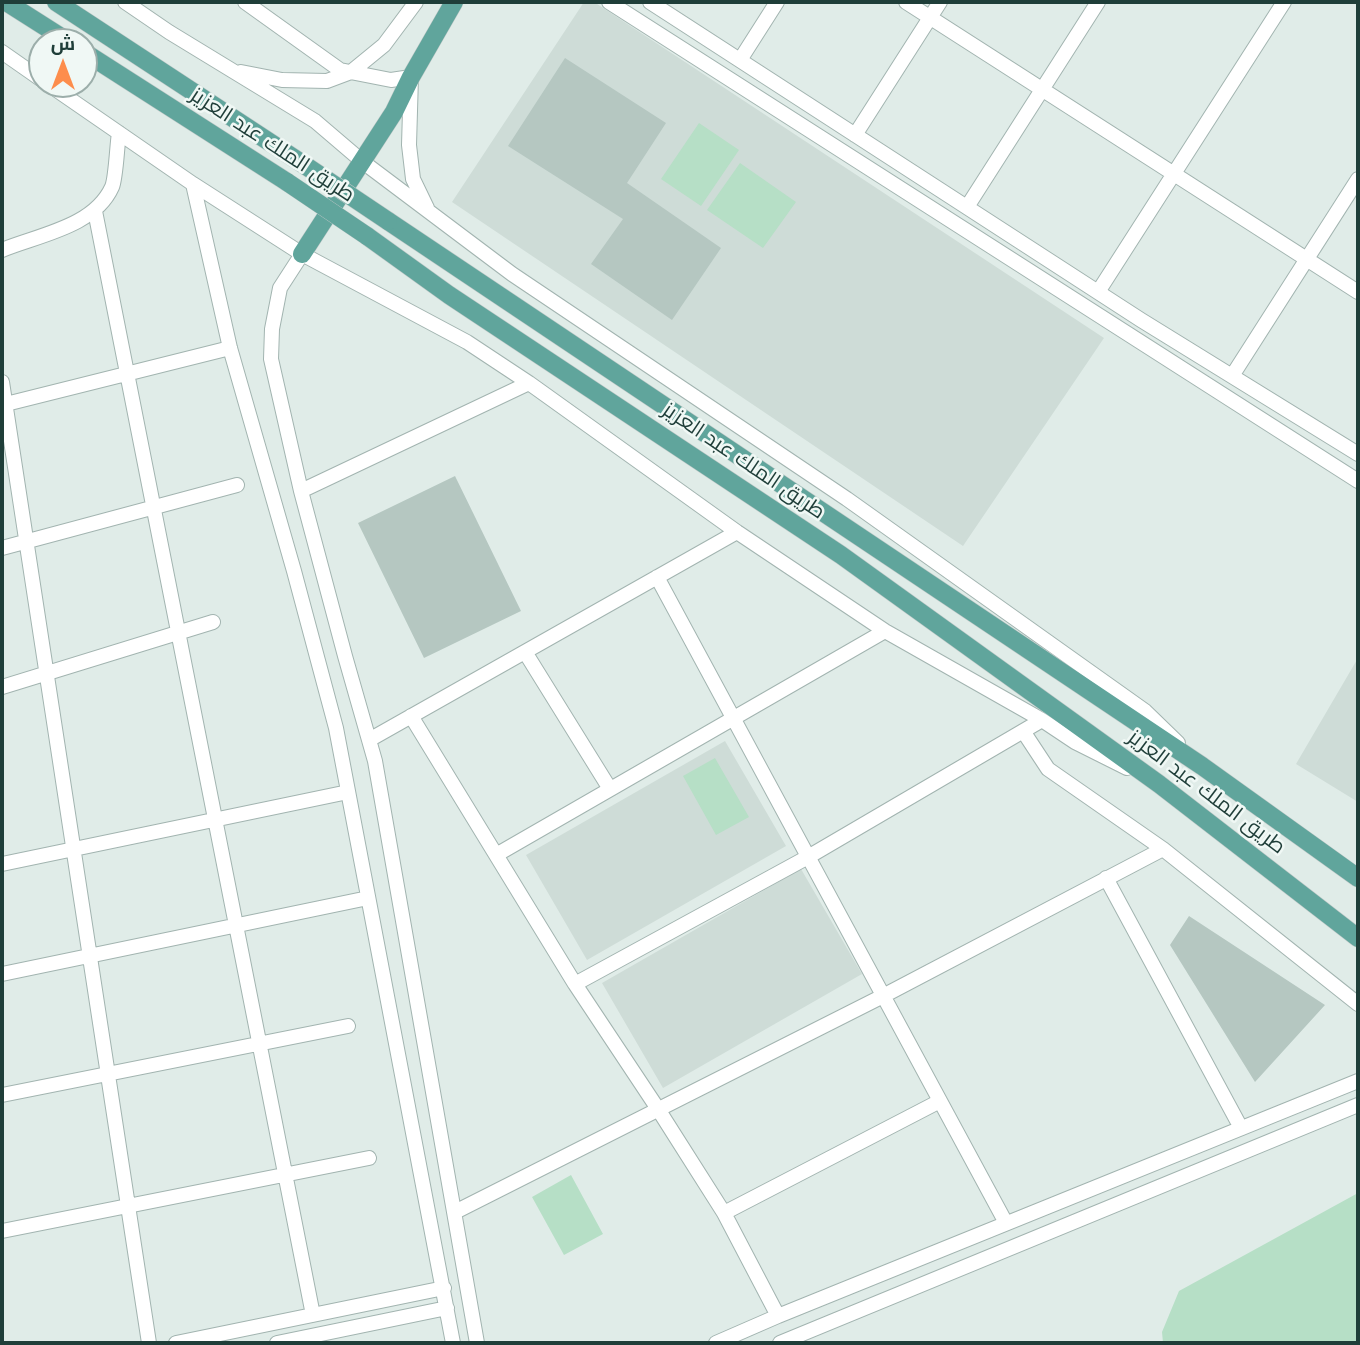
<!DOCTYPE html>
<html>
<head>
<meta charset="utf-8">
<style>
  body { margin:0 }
  #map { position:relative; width:1360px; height:1345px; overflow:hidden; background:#e0ece8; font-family:Jost,Cairo,sans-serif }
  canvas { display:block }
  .frame { position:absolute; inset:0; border:4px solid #1f3e39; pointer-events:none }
  .north { position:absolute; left:28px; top:28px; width:70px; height:70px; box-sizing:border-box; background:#f0f8f5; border:2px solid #9caeaa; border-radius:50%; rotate:0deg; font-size:19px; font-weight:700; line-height:28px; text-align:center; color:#1f3e39 }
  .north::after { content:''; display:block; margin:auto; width:24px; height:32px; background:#fd8d4c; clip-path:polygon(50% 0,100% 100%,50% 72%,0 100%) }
</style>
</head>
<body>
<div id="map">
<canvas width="1360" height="1345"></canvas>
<div class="frame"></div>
<div class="north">ش</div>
</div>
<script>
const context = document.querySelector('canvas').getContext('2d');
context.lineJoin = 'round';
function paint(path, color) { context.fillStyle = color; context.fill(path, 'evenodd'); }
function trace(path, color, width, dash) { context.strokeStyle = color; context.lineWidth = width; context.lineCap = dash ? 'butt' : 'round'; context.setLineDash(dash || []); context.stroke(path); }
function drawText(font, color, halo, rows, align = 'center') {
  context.font = font + ' Jost,Cairo,sans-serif'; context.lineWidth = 5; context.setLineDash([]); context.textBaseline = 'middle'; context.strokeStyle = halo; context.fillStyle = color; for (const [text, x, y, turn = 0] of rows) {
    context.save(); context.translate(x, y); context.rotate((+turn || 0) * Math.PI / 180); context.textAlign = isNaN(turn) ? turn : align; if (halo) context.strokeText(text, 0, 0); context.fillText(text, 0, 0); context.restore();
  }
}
paint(new Path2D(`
  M 584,2 L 594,2 L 1104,338 L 963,546 L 452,202 Z
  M 1358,658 L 1358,802 L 1296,764 Z
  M 725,741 L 786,846 L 587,960 L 526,855 Z
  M 801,869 L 862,974 L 663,1088 L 602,983 Z`), '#cedcd7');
paint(new Path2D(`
  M 699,123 L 739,150 L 701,206 L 661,179 Z
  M 740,163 L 796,202 L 763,248 L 707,210 Z
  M 715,758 L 749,817 L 716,835 L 683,776 Z
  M 571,1175 L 603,1234 L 564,1255 L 532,1197 Z
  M 1358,1193 L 1358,1343 L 1163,1343 L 1162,1332 L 1179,1291 Z`), '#b6dfc6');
paint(new Path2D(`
  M 565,58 L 666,123 L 627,183 L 721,248 L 672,320 L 591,264 L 623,219 L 508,146 Z
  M 455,476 L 521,611 L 424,658 L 358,523 Z
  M 1189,916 L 1325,1005 L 1255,1082 L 1170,945 Z`), '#b5c7c1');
const minor = new Path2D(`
  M 125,2 L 169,32 L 315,121 L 363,162 L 512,274 L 847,499 L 1145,711 L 1178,743
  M 245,2 L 340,70 L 391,80 L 411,77 L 409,145 L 413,179 L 427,208
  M 609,2 L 1358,481
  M 650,2 L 1141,320 L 1358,454
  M 906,2 L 1358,292
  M 2,52 L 42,80
  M 740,60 L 777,2
  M 241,72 L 282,80 L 327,81 L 351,72 L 384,45 L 416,2
  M 48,84 L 193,184 L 302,254 L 467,342 L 529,383 L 737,532 L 885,631 L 1042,720 L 1075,742 L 1127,768
  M 855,135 L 940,2
  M 193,184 L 230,348 L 294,571 L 336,728 L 453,1343
  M 967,207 L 1098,2
  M 95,211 L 313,1315
  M 2,250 C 38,235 94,227 112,187 C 116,178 117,145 119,133
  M 302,254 L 280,288 L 272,329 L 271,359 L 301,491 L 345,656 L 375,761 L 477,1343
  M 1098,292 L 1284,2
  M 1232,376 L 1358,179
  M 2,382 L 149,1343
  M 2,405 L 230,348
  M 301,491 L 529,383
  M 2,548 L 237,485
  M 657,577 L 1006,1223
  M 525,652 L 610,789
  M 2,687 L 213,622
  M 411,716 L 575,984 L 658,1109 L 724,1213 L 778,1316
  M 1023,731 L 1048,769 L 1163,849 L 1358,1004
  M 369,740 L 737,532
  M 496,855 L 885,631
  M 2,864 L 348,792
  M 1106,878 L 1241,1128
  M 2,974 L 368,898
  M 575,984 L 808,857 L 1042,720
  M 2,1095 L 348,1026
  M 455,1212 L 883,996 L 1163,849
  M 724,1213 L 940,1101
  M 2,1231 L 369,1158
  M 176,1343 L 444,1288
  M 277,1343 L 447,1308
  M 716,1343 L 778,1316 L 1358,1081
  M 780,1343 L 1358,1105`);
const major = new Path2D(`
  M 6,2 L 69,42
  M 56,2 L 306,166
  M 84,52 L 287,182
  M 388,221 L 1202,766 L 1358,878
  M 367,236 L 449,295 L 841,555 L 1159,784 L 1358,938
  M 302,254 L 394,112 L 411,77 L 454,2`);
trace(minor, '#a2b4b0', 16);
trace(major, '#c0c9c8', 19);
trace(minor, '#fff', 14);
trace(major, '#60a59c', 18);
const majorBridge = new Path2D(`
  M 306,166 L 388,221
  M 287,182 L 367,236`);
trace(majorBridge, '#c0c9c8', 19, []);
trace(majorBridge, '#60a59c', 18);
drawText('21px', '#1f3e39', '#f0f8f5', [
  ["طريق الملك عبد العزيز",272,146,33],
  ["طريق الملك عبد العزيز",743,462,34],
  ["طريق الملك عبد العزيز",1206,793,37]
]);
</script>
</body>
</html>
